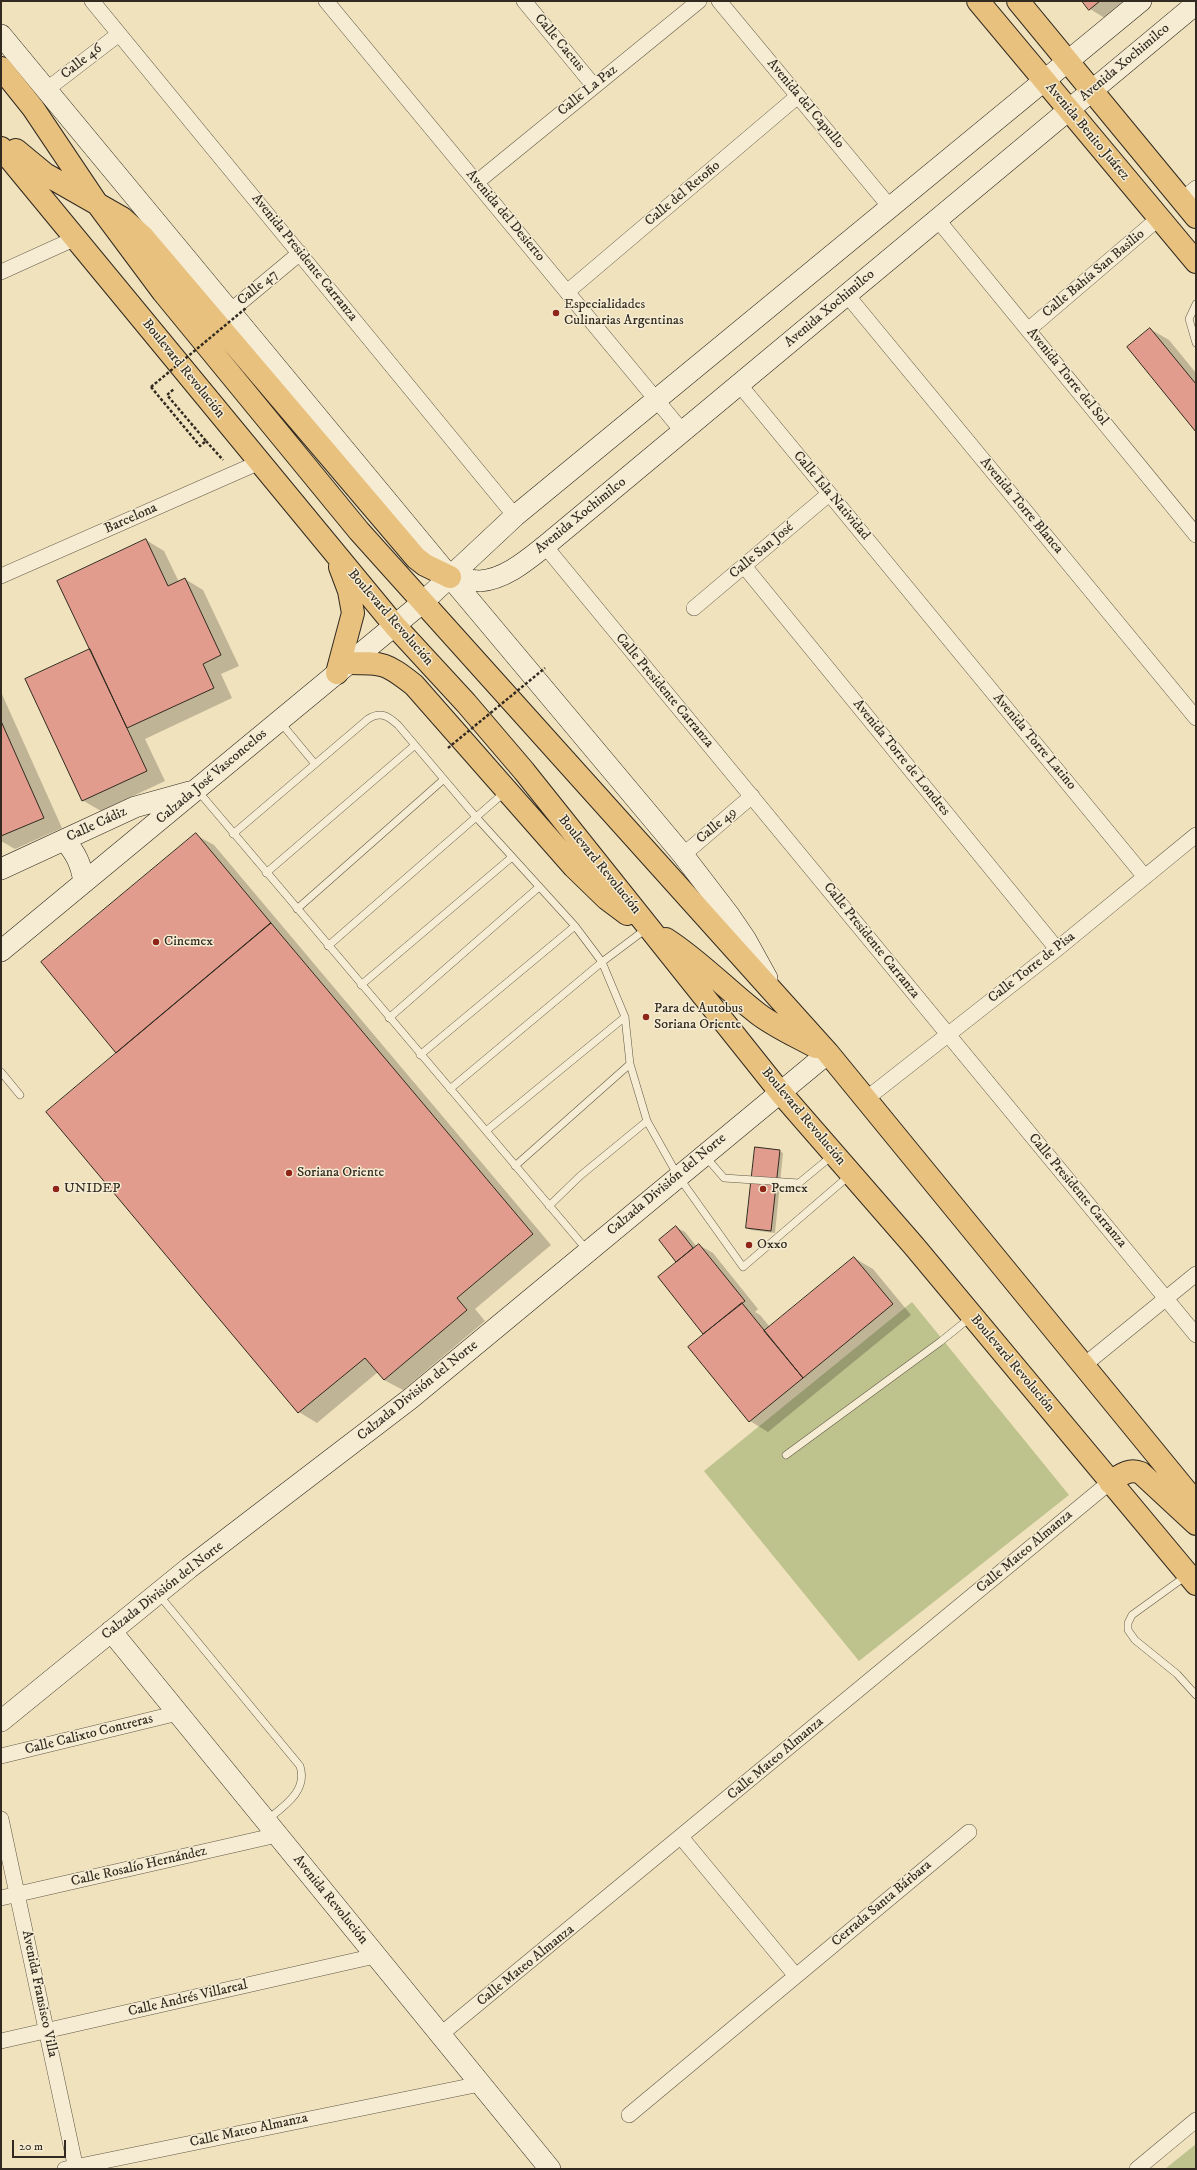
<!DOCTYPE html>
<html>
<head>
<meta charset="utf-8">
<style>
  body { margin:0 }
  #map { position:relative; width:1197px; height:2170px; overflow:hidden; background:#efe2bc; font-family:"IM FELL DW Pica",serif }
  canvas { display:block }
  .frame { position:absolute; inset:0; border:2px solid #322a20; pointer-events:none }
  .scale { position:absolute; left:12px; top:2140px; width:54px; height:18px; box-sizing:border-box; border:2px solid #322a20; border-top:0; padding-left:5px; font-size:12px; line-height:14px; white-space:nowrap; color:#322a20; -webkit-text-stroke:3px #f5ecd3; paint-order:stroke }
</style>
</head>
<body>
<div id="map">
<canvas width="1197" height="2170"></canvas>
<div class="frame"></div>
<div class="scale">20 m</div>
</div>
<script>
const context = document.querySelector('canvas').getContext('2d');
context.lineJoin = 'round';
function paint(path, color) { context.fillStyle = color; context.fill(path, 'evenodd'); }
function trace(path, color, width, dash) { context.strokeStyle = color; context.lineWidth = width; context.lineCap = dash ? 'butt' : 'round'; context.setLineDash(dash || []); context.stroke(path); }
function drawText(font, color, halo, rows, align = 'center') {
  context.font = font + ' "IM FELL DW Pica",serif'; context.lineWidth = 3; context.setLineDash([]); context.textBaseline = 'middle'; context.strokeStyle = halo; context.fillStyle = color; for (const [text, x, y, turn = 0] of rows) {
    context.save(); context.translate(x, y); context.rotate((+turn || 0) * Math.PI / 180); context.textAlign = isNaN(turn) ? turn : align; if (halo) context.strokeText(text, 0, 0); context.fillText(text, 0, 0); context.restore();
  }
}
paint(new Path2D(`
  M 912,1302 L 1069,1495 L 859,1661 L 704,1471 Z
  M 1196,2144 L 1196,2169 L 1165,2169 Z`), '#bec28d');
paint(new Path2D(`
  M 1083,1 L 1131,1 L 1108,20 L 1090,9 Z
  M 1150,329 L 1169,340 L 1196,373 L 1196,430 Z
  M 146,540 L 164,551 L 179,582 L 185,579 L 203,590 L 239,666 L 221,674 L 232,698 L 145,739 L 165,781 L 101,811 L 82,800 L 92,649 Z
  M 1,692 L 62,828 L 15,849 L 1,841 Z
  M 196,835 L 214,845 L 551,1245 L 475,1309 L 485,1321 L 403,1390 L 384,1380 L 378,1372 L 317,1423 L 299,1412 L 118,1053 L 42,962 Z
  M 779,1151 L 783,1153 L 775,1233 L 751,1230 L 747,1228 Z
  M 676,1227 L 685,1232 L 697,1247 L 699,1245 L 713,1253 L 758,1309 L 755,1312 L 760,1315 L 770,1327 L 854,1258 L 873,1269 L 911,1315 L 768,1432 L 750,1421 L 704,1333 L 677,1261 Z`), '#0003');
const building = new Path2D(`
  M 1082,1 L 1100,1 L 1089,10 Z
  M 1150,328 L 1196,384 L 1196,432 L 1127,347 Z
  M 146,539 L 168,586 L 185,578 L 221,655 L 203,664 L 214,688 L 127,728 L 57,581 Z
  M 90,649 L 147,771 L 82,801 L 25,679 Z
  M 1,721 L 44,818 L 1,836 Z
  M 196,833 L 271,923 L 116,1053 L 41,962 Z
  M 271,923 L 533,1234 L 457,1298 L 467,1310 L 384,1380 L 365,1358 L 298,1413 L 46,1112 Z
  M 755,1147 L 780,1150 L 771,1231 L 746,1228 Z
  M 676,1226 L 693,1248 L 676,1262 L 659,1240 Z
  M 699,1244 L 745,1301 L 703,1334 L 658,1277 Z
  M 854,1257 L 893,1304 L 803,1378 L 764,1331 Z
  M 742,1303 L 803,1378 L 749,1422 L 688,1347 Z`);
paint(building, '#e19c8d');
trace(building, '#322a20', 1);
const lane = new Path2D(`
  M 1196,304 L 1189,319 L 1196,343
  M 281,723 L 315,764
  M 198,791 L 587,1250
  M 233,834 L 368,719 C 381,711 388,716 398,725 L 476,817 L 575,926 L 602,962 L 625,1017 L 630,1064 L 647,1121 L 580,1176 L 549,1206
  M 266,873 L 415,745
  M 297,909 L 443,780
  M 328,946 L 505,792
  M 361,985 L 512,857
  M 389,1018 L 539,887
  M 420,1055 L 575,926
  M 1,1072 L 20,1095
  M 450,1089 L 602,962 L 646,929
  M 647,1121 L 678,1176 L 743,1267 L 850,1175
  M 486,1131 L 625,1017
  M 705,1156 L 724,1178 L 799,1183 L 833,1155
  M 515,1166 L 630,1064
  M 786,1455 L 940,1342 L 971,1317
  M 1186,1576 L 1132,1615 L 1128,1623 L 1128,1630 L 1135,1640 L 1177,1674 L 1196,1695
  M 159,1595 L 300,1766 C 308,1791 284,1806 267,1820`);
const street = new Path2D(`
  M 92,1 L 515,516
  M 326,1 L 683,432
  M 524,1 L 594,86
  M 719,1 L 890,207
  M 46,90 L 119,34
  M 477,182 L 699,1
  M 1182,200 L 1196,188
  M 937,219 L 1196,535
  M 1,272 L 76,238
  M 567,292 L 798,96
  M 847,295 L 1196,718
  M 223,317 L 300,253
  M 1028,330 L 1159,218
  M 739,384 L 1145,877
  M 545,546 L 1196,1335
  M 744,566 L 1057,949
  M 1,576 L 260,462
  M 694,608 L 829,494
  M 683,855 L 752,796
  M 866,1099 L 1057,949 L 1196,835
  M 1083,1366 L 1196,1274
  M 1,1756 L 178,1713
  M 1,1819 L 76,2169
  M 681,1837 L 796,1976
  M 1,1898 L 277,1835
  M 440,2035 L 1110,1482
  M 1,2041 L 375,1956
  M 629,2115 L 969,1832
  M 65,2169 L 480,2084
  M 1137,2169 L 1196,2120`);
const secondary = new Path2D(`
  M 1,35 L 450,577 L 683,855 L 729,915 L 746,940 L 767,978
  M 450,577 C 459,578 470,581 480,581 C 505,579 526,561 545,546 L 1196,4
  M 64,840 C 76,853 81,864 84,882
  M 1,869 L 135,807 L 189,792
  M 1,951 L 423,602 L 515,516 L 1141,1
  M 111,1631 L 550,2169
  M 1,1721 L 189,1568 L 410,1399 L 828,1053`);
const primary = new Path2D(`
  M 978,1 L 1196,262
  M 1018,1 L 1196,217
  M 1,68 L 33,108 L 96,202 L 163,292 L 359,531 L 828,1053 L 1196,1503
  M 1,148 L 395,626 L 466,703 L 524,771 L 780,1092 L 914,1246 L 1196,1584
  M 16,150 L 45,174 L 122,218 L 144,238 L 416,558 L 425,565 L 450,577
  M 349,663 C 384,663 386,663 414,685 L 574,867 L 607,899 L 627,914
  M 337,673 L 353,613 L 349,591 L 340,567
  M 666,939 C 699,960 726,989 757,1013 C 775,1027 796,1036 816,1047
  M 1110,1482 C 1121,1475 1129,1468 1141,1473 L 1196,1524`);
trace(lane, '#615847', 8);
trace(street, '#615847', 16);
trace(secondary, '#322a20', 22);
trace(primary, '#322a20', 24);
trace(new Path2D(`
  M 151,387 L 200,446 L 206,441 L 167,395 L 174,389
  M 206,441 L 223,460`), '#322a20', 2.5, [3, 2]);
trace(lane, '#f5ecd3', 7);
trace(street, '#f5ecd3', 15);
trace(secondary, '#f5ecd3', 21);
trace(primary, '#e8c17e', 22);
trace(new Path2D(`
  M 151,387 L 246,308
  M 448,748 L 545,668`), '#322a20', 2.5, [3, 2]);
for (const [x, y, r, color] of [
  [556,313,4,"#8f2418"],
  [156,942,4,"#8f2418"],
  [646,1017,4,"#8f2418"],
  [289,1173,4,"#8f2418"],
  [56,1189,4,"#8f2418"],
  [763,1189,4,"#8f2418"],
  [749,1245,4,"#8f2418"]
]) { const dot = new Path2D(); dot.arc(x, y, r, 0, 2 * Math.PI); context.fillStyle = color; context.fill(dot); trace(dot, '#f5ecd3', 1.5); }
drawText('14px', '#322a20', '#f5ecd3', [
  ["Calle Cactus",559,43,50],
  ["Calle 46",82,62,-38],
  ["Avenida Xochimilco",1125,63,-40],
  ["Calle La Paz",588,91,-39],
  ["Avenida del Capullo",805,104,50],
  ["Avenida Benito Juárez",1087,132,50],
  ["Calle del Retoño",683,194,-40],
  ["Avenida del Desierto",505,216,50],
  ["Avenida Presidente Carranza",304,258,51],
  ["Calle Bahía San Basilio",1094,274,-40],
  ["Calle 47",258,288,-39],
  ["Avenida Xochimilco",830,309,-40],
  ["Boulevard Revolución",183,369,51],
  ["Avenida Torre del Sol",1067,377,51],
  ["Calle Isla Natividad",831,496,50],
  ["Avenida Torre Blanca",1021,506,50],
  ["Avenida Xochimilco",581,516,-39],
  ["Barcelona",131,519,-24],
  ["Calle San José",762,551,-40],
  ["Boulevard Revolución",390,618,49],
  ["Calle Presidente Carranza",664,691,50],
  ["Avenida Torre Latino",1034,742,50],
  ["Avenida Torre de Londres",901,758,51],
  ["Calzada José Vasconcelos",212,777,-40],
  ["Calle Cádiz",97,825,-25],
  ["Calle 49",717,826,-40],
  ["Boulevard Revolución",599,865,51],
  ["Calle Presidente Carranza",871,941,51],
  ["Calle Torre de Pisa",1032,968,-38],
  ["Boulevard Revolución",803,1117,50],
  ["Calzada División del Norte",667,1185,-40],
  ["Calle Presidente Carranza",1077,1191,50],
  ["Boulevard Revolución",1012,1364,50],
  ["Calzada División del Norte",418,1391,-39],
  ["Calle Mateo Almanza",1025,1552,-40],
  ["Calzada División del Norte",163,1591,-38],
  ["Calle Calixto Contreras",89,1735,-14],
  ["Calle Mateo Almanza",776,1759,-40],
  ["Calle Rosalío Hernández",139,1867,-13],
  ["Avenida Revolución",330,1900,51],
  ["Cerrada Santa Bárbara",882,1904,-40],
  ["Calle Mateo Almanza",526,1966,-39],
  ["Avenida Fransisco Villa",39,1994,78],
  ["Calle Andrés Villareal",188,1999,-13],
  ["Calle Mateo Almanza",249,2131,-12]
]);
drawText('14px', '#322a20', '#f5ecd3', [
  ["Especialidades",564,305],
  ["Culinarias Argentinas",564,321],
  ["Cinemex",164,942],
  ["Para de Autobus",654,1009],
  ["Soriana Oriente",654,1025],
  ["Soriana Oriente",297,1173],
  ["UNIDEP",64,1189],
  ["Pemex",771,1189],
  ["Oxxo",757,1245]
], 'left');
</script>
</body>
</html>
